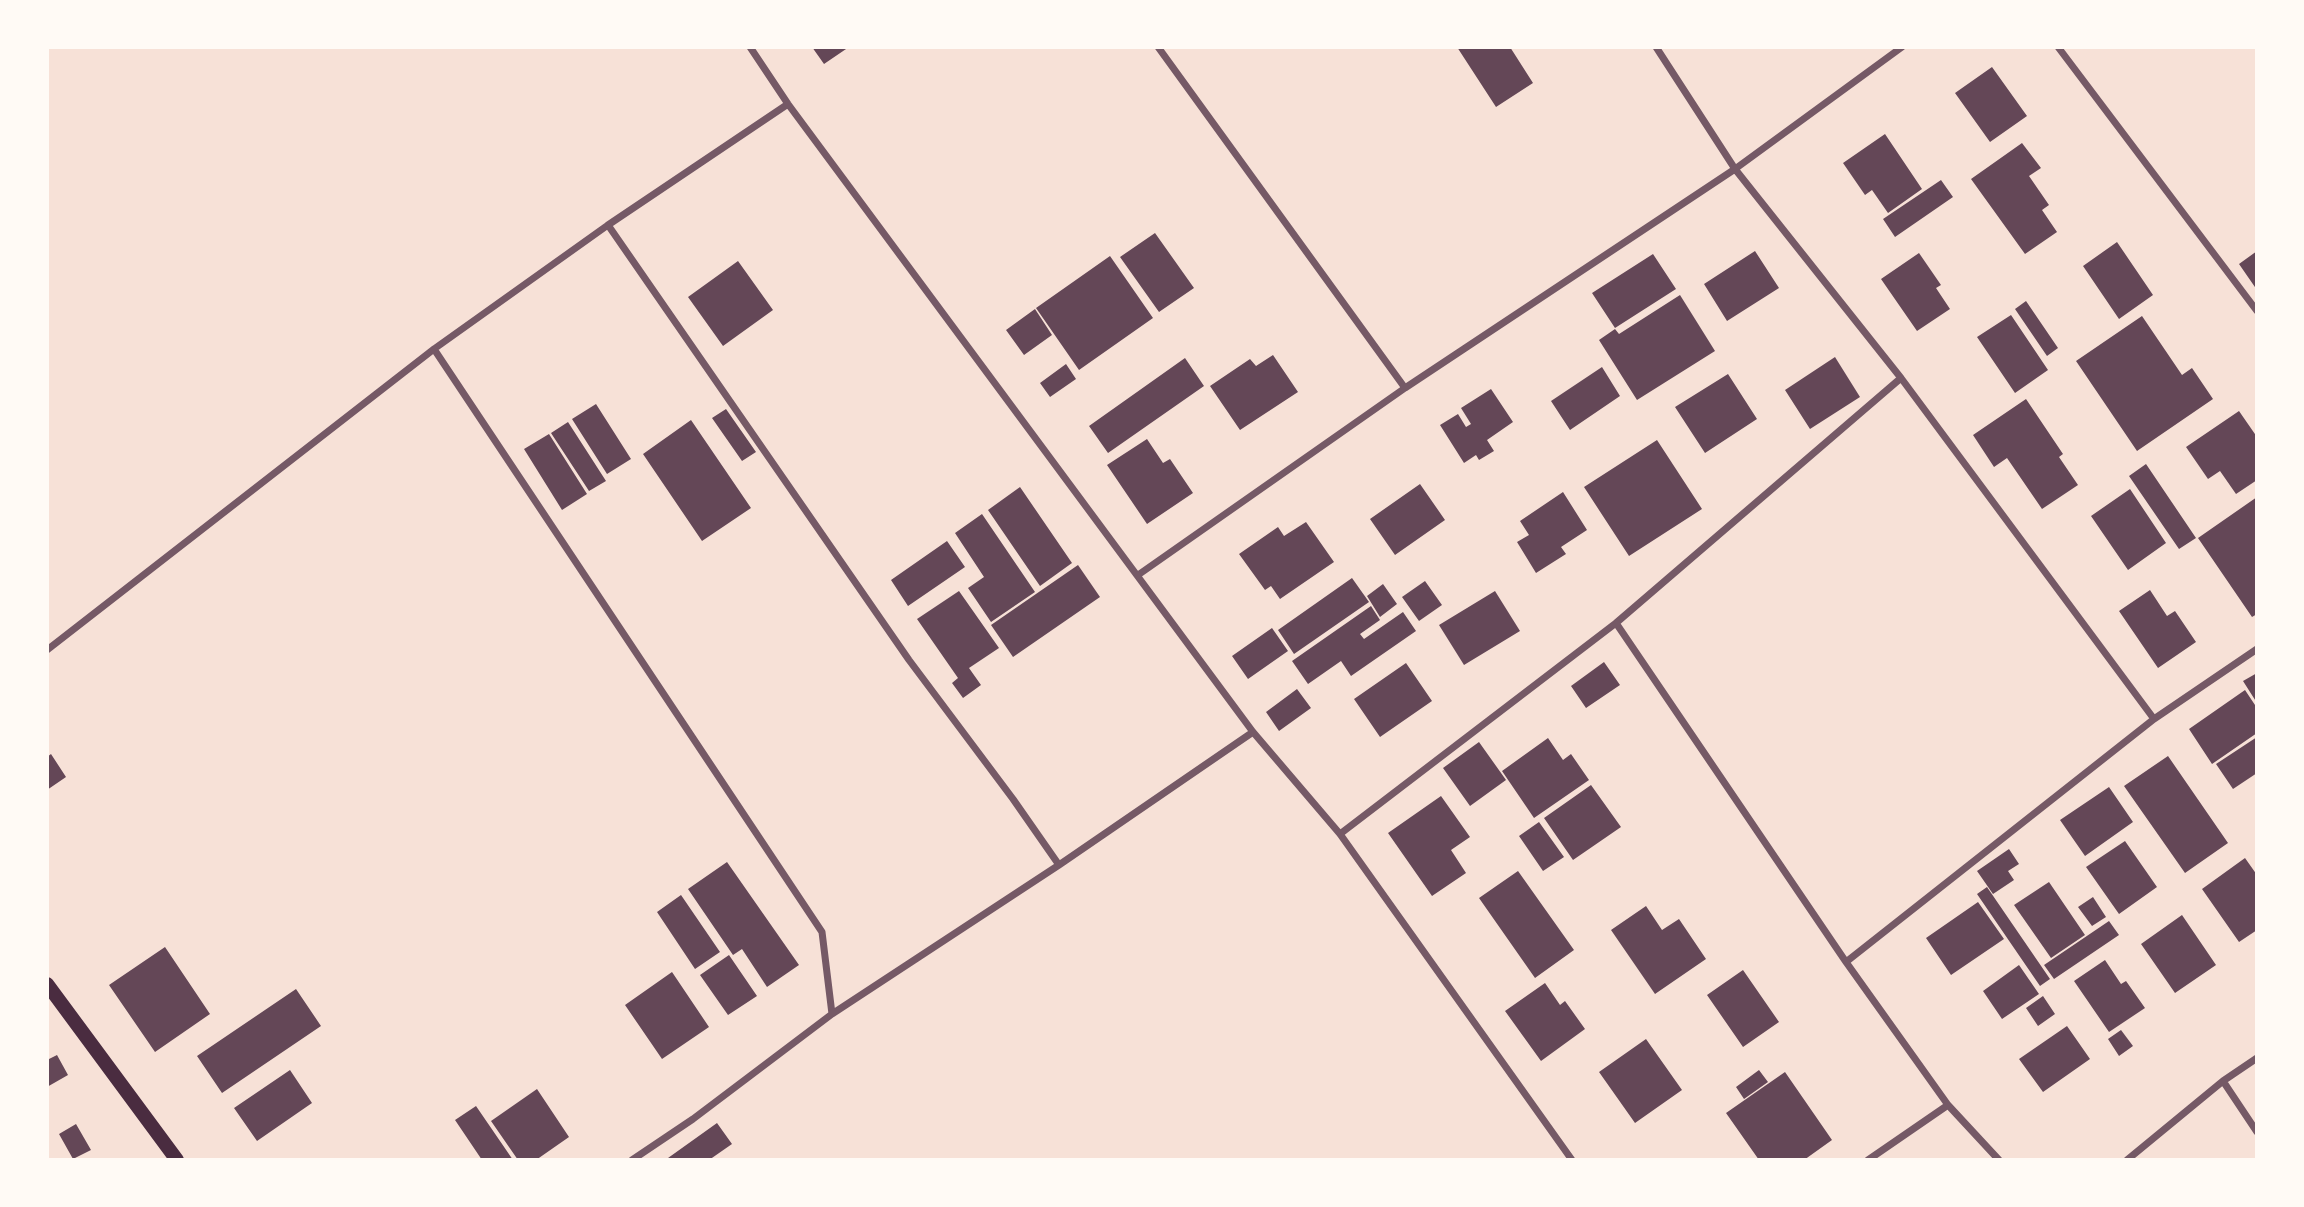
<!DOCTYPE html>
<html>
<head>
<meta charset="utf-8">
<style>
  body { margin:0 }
  #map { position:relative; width:2304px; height:1207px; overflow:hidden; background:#f7e1d7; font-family:Ubuntu,sans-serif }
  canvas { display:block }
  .frame { position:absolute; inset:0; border:49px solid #fffaf5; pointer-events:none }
</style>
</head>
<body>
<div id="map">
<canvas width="2304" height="1207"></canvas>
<div class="frame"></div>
</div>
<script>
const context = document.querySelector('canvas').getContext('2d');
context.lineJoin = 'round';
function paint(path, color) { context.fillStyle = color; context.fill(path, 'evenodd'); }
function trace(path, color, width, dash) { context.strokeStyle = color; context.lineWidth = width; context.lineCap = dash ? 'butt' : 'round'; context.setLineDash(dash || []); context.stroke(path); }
paint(new Path2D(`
  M 812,47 L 849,47 L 824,64 Z
  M 1457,47 L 1510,47 L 1533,83 L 1496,107 Z
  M 1992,67 L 2027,116 L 1990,142 L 1955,93 Z
  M 1885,134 L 1922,189 L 1888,213 L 1872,190 L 1865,195 L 1843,163 Z
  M 2022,143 L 2041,168 L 2029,176 L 2049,205 L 2042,210 L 2057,232 L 2025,254 L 1971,179 Z
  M 1941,180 L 1953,197 L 1895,237 L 1883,219 Z
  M 1155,233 L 1194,288 L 1159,312 L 1120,257 Z
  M 2117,242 L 2153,295 L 2119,319 L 2083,266 Z
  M 1755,251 L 1779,288 L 1727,321 L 1704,284 Z
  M 2257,251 L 2257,290 L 2239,264 Z
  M 1919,253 L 1941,285 L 1936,288 L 1950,309 L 1917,331 L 1881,279 Z
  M 1653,254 L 1676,289 L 1615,328 L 1592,293 Z
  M 1110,256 L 1153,318 L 1079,370 L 1036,308 Z
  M 738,261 L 773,310 L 723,346 L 688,297 Z
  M 1680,295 L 1715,351 L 1637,400 L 1599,340 L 1615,329 L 1619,334 Z
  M 2026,301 L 2058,348 L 2047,356 L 2015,309 Z
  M 1035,309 L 1052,335 L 1024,355 L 1006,330 Z
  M 2011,315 L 2048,370 L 2015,393 L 1977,337 Z
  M 2142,316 L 2182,375 L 2192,368 L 2213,399 L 2137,451 L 2076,361 Z
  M 1273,355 L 1298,392 L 1240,430 L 1210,386 L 1250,359 L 1256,366 Z
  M 1835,357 L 1860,397 L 1810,429 L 1785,390 Z
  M 1185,358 L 1204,386 L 1108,453 L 1089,426 Z
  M 1066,364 L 1076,379 L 1050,397 L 1040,383 Z
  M 1602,367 L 1620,396 L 1570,430 L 1551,401 Z
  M 1728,374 L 1757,419 L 1705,453 L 1675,407 Z
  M 1491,389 L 1513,422 L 1487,440 L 1494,451 L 1479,460 L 1476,455 L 1464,463 L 1440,425 L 1458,414 L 1466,427 L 1471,424 L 1461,408 Z
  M 2026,399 L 2063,454 L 2059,457 L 2078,485 L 2042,509 L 2007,458 L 1994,467 L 1973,435 Z
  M 596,404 L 631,459 L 607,474 L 572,419 Z
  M 726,409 L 756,452 L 742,461 L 712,418 Z
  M 2239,411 L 2257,437 L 2257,480 L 2236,494 L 2220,471 L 2208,479 L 2186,447 Z
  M 691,420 L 751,508 L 702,541 L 643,454 Z
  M 568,422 L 606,481 L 589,491 L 551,433 Z
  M 549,434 L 587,494 L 562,510 L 524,449 Z
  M 1147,439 L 1163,463 L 1170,459 L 1193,493 L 1147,524 L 1107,465 Z
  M 1657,440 L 1702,509 L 1629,556 L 1584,487 Z
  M 2146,464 L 2196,538 L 2179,549 L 2129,476 Z
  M 1420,484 L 1445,520 L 1395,555 L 1370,519 Z
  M 1020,487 L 1072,563 L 1040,586 L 988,510 Z
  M 2130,489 L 2166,543 L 2128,570 L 2091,516 Z
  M 1563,492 L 1587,530 L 1561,547 L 1566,554 L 1536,573 L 1517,542 L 1529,535 L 1520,521 Z
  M 2257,497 L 2257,614 L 2252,617 L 2198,538 Z
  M 982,514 L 1035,592 L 991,622 L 968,588 L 984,577 L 955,533 Z
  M 1306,522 L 1334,562 L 1280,599 L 1271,586 L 1265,590 L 1239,554 L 1278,527 L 1284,536 Z
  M 947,541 L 965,567 L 908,606 L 891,580 Z
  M 1078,565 L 1100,597 L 1013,657 L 991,625 Z
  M 1352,578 L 1369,602 L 1294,654 L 1278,630 Z
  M 1425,581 L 1442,605 L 1419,621 L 1402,597 Z
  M 1383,584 L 1397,604 L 1380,617 L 1367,596 Z
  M 2150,590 L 2167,616 L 2175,611 L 2196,642 L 2158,668 L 2119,611 Z
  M 959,591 L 999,648 L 969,668 L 981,685 L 963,698 L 952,683 L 958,678 L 917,619 Z
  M 1495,591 L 1520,631 L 1464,665 L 1439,625 Z
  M 1371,606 L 1380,620 L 1360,634 L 1364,639 L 1403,612 L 1416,631 L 1351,676 L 1341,661 L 1308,684 L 1292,661 Z
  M 1272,628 L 1288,651 L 1248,679 L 1232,656 Z
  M 1604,662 L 1620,685 L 1586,708 L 1571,686 Z
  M 1406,663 L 1432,701 L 1380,737 L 1354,699 Z
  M 2257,673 L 2257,703 L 2243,681 Z
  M 1297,689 L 1311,708 L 1279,731 L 1266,712 Z
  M 2245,690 L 2257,708 L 2257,733 L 2212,764 L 2189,729 Z
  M 2257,737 L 2257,773 L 2233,789 L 2216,764 Z
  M 1548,738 L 1563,760 L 1571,754 L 1589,780 L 1534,818 L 1502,771 Z
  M 1479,742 L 1506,780 L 1470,806 L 1443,768 Z
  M 51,754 L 66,777 L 47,790 L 47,757 Z
  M 2168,756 L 2228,843 L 2185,873 L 2124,786 Z
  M 1591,785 L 1621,827 L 1573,860 L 1544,818 Z
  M 2109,787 L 2133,822 L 2085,856 L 2060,820 Z
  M 1441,796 L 1470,837 L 1451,850 L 1466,873 L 1432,896 L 1388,833 Z
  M 1539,822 L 1564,857 L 1543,871 L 1519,836 Z
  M 2125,841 L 2157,887 L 2119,914 L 2086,867 Z
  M 2009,849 L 2019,864 L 2008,871 L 2014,880 L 1993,894 L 1977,871 Z
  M 2245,858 L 2257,875 L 2257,930 L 2239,942 L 2202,889 Z
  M 727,862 L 799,965 L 767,987 L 742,949 L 733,955 L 688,889 Z
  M 1518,871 L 1574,950 L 1535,978 L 1479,898 Z
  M 2049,882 L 2085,935 L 2051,958 L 2014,905 Z
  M 1987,887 L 2050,979 L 2040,986 L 1977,894 Z
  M 681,895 L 720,952 L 695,969 L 657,912 Z
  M 2093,897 L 2106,917 L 2092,926 L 2078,907 Z
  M 1978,902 L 2004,939 L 1951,975 L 1926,938 Z
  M 1646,906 L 1662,930 L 1679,919 L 1706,959 L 1655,994 L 1611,930 Z
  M 2182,915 L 2216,965 L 2175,993 L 2141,944 Z
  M 2109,921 L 2119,935 L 2054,979 L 2044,965 Z
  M 165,947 L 210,1014 L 155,1052 L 109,985 Z
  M 729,955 L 757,996 L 728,1015 L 700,975 Z
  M 2105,960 L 2121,984 L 2126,981 L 2145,1008 L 2109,1032 L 2074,981 Z
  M 2019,965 L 2039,994 L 2002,1019 L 1983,991 Z
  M 1743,970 L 1779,1022 L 1743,1047 L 1707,995 Z
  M 672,972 L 709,1027 L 662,1059 L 625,1005 Z
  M 1545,983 L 1560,1005 L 1565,1001 L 1585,1029 L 1541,1061 L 1505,1011 Z
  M 296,989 L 321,1026 L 222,1093 L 197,1056 Z
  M 2043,996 L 2055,1014 L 2038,1026 L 2026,1008 Z
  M 2067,1026 L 2090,1059 L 2043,1092 L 2019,1059 Z
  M 2121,1030 L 2133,1046 L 2119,1056 L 2108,1039 Z
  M 1646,1039 L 1682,1090 L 1635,1123 L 1599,1072 Z
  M 57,1055 L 68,1075 L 47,1087 L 47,1060 Z
  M 290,1070 L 312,1103 L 257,1141 L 234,1108 Z
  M 1759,1070 L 1768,1082 L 1744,1099 L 1736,1087 Z
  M 1785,1072 L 1832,1140 L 1804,1160 L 1759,1160 L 1726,1113 Z
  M 537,1089 L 569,1137 L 536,1160 L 518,1160 L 491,1121 Z
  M 476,1106 L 513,1160 L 482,1160 L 455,1120 Z
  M 717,1123 L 732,1144 L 709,1160 L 669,1160 L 668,1158 Z
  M 76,1124 L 91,1150 L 73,1159 L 59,1134 Z`), '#644757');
trace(new Path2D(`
  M 750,47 L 788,104 L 1253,732 L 1340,834 L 1572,1160
  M 1158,47 L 1405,388
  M 1656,47 L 1735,169 L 1901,378 L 2154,719
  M 2058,47 L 2257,311
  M 608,225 L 909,660 L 1013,799 L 1059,865
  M 434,349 L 822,932 L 832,1014
  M 1138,575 L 1405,388 L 1735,169 L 1902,47
  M 1616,623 L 1846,962 L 1948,1105 L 1999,1160
  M 47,650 L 434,349 L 608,225 L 788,104
  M 1340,834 L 1616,623 L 1901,378
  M 1846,962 L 2154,719 L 2257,649
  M 2223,1081 L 2257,1132
  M 632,1160 L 693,1119 L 832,1014 L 1059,865 L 1253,732
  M 1868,1160 L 1948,1105
  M 2127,1160 L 2223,1081 L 2257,1058`), '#755966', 7);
trace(new Path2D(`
  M 47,984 L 177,1160`), '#4a2c40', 14);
</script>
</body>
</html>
